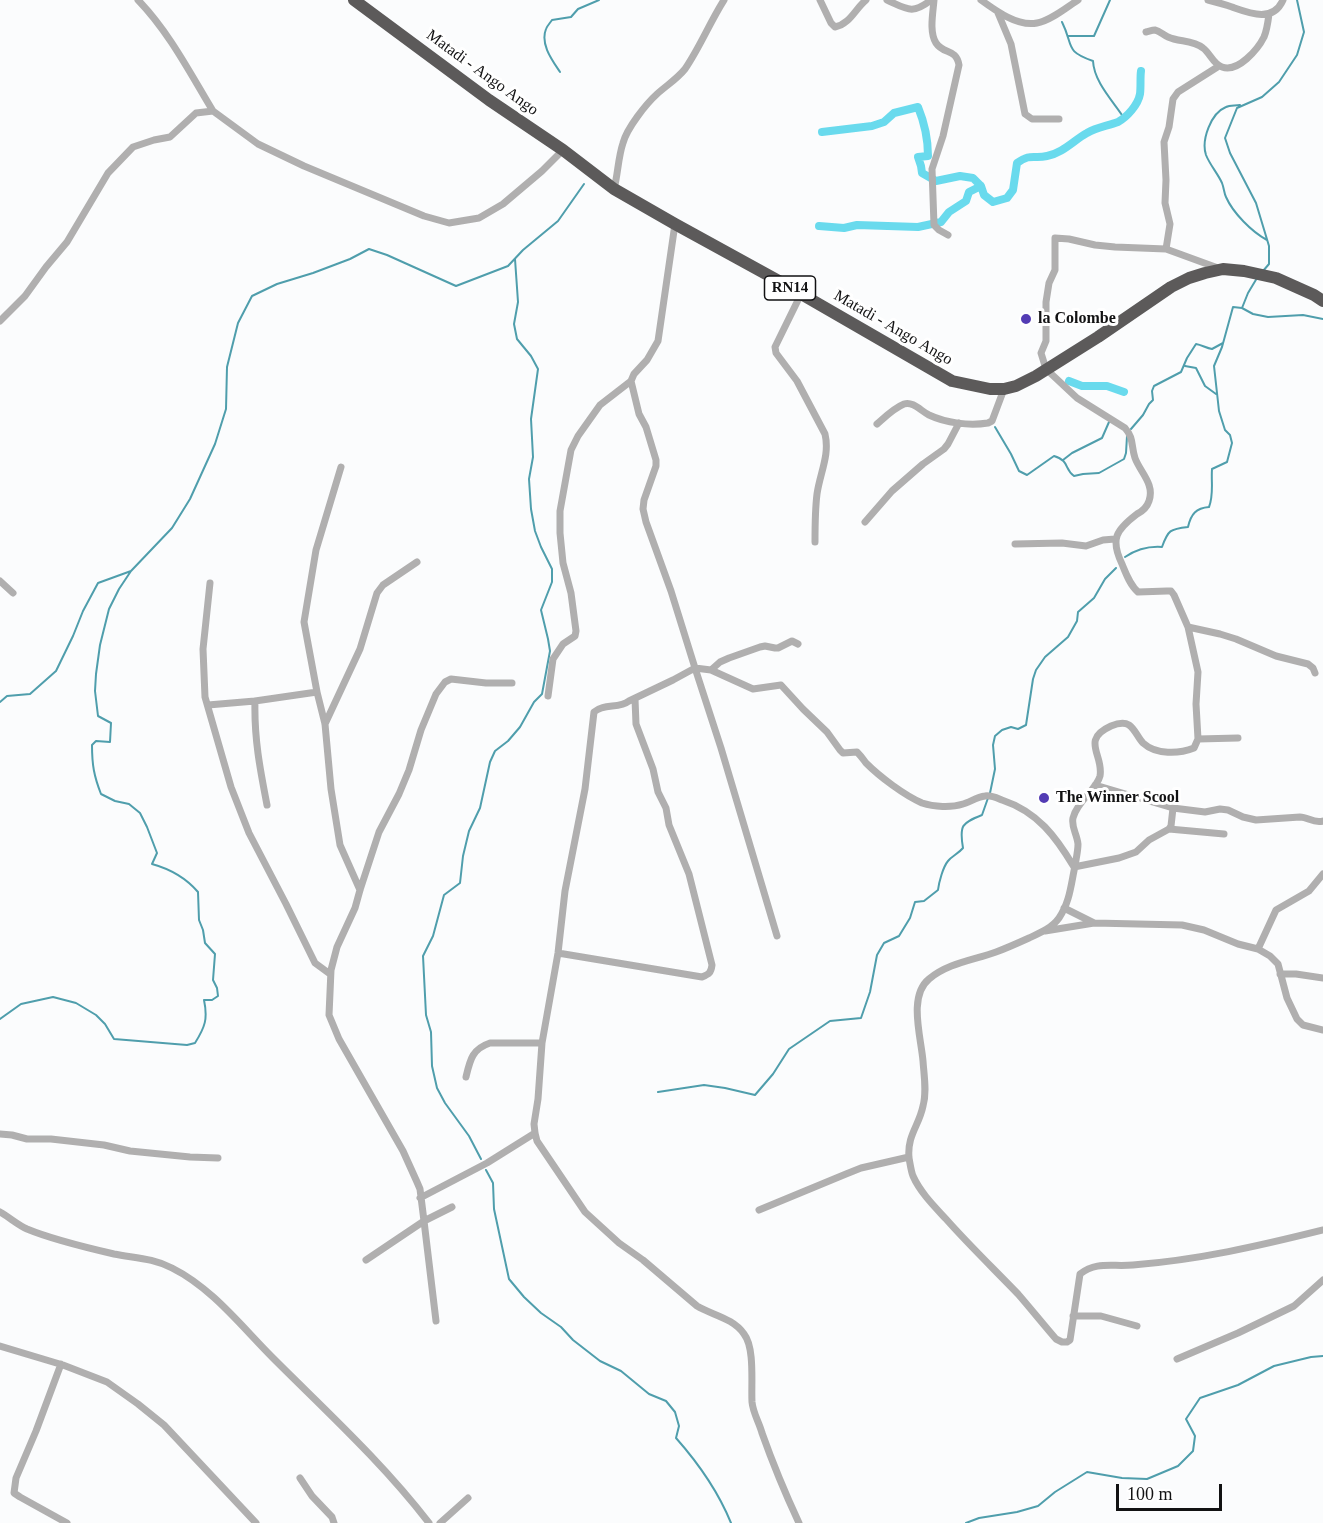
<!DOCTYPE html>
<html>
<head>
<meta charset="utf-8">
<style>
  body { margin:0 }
  #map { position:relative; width:1323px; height:1523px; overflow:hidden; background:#fbfcfd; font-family:Georgia,serif }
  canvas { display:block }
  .scale { position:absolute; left:1116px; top:1484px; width:106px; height:27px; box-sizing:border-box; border:3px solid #121213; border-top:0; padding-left:8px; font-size:18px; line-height:21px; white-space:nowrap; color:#121213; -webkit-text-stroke:4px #fff; paint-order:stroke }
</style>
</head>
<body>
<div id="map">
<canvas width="1323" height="1523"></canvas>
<div class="scale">100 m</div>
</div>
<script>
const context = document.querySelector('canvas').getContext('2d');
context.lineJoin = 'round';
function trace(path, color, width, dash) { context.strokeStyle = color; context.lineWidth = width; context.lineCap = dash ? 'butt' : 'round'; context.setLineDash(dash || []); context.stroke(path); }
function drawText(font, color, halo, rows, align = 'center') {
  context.font = font + ' Georgia,serif'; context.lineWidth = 6; context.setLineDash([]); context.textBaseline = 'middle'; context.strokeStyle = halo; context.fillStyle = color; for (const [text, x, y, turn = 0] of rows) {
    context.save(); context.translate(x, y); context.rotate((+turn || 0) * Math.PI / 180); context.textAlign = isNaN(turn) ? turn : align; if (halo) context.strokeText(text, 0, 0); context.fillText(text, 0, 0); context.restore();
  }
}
trace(new Path2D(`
  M 1062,22 C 1074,46 1064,51 1093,61 C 1094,82 1113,101 1124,118
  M 1068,36 L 1094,36 L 1110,0
  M 560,72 C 552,60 540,44 546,29 C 547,26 550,23 552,20 L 571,17 L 578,9 L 599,0
  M 1240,105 C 1235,106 1230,105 1226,107 C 1211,113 1201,140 1206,155 C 1210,165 1218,174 1222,183 C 1224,188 1224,193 1226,197 C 1233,213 1252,232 1267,240
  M 1263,271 L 1269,264 L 1269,246 L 1256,203 L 1230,153 L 1225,138 L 1237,108 L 1262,97 L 1279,82 L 1297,55 L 1304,32 L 1297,0
  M 1257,278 L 1248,293 L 1242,308 L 1253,314 L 1268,317 L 1303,315 L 1323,319
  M 1185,366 L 1196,368 L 1205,386 L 1216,394
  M 995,427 L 1011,454 L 1019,471 L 1027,475 L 1054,456 C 1070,461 1064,469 1074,476 L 1083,474 L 1099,473 L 1124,459 L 1126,453 L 1127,436
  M 1131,429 L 1143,415 L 1149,404 L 1153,400 L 1152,391 L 1154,386 L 1181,372 L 1187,358 L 1196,344 C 1202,345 1206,348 1212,349 L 1223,343
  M 1063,460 L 1072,453 L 1102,438 L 1109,422
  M 1125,557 C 1137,549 1148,546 1162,547 C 1168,530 1170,529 1188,527 C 1191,514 1196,508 1209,507 C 1214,495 1211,482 1212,469 L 1227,462 L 1232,443 L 1230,435 L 1225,430 L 1219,411 L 1214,366 L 1222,347 L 1233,307 L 1242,308
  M 0,702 L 7,696 L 30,694 L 56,671 L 73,636 L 83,611 L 98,583 L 131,571
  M 990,793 L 995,769 L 993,745 L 995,736 L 1002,730 L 1011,727 L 1018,729 L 1026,725 L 1033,679 L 1036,670 L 1045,657 L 1068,637 L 1077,621 L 1078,612 L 1094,598 L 1105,579 L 1116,568
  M 0,1019 L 21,1004 L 53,997 L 76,1003 L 96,1015 L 105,1024 L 114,1039 L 187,1045 L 195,1043 C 205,1027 208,1019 204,1000 L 212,1000 L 218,996 L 217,988 L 213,980 L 215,954 L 205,943 L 203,930 L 199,920 L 198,892 C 186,878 170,869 152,864 L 157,853 L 147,827 L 140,813 L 129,804 L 115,801 L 101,794 C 94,776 92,765 92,745 L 96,741 L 110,742 L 111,723 L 98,716 L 95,691 L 96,674 L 100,645 L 109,609 L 119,589 L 131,571 L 172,528 L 190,499 L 215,444 L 226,409 L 227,367 L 238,323 L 252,296 L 277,284 L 313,273 L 350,259 L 369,249 L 387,255 L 456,286 L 508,266 L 523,250 L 558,221 L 584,184
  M 658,1092 L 704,1085 L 725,1088 L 755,1095 L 773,1074 L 789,1049 L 830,1021 L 861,1018 L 870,992 L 877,955 L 884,943 L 899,936 L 910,918 L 915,902 L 924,901 L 938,890 C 939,882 943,867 948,861 C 952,856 958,854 963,848 C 959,825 962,823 982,815 L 988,798
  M 481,1159 L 469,1136 L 445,1103 L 437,1088 L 432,1066 L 431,1032 L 426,1015 L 423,956 L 433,936 L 444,895 L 460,883 L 463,856 L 469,831 L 480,808 L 490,762 L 495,751 L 508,741 L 520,727 L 534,702 L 542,694 L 550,651 L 548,639 L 541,610 L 552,582 L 552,569 L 541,547 L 535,531 L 531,509 L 529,479 L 533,457 L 531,419 L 538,369 L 531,356 L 517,339 L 514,324 L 518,302 L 515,259
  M 486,1170 L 493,1183 L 494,1209 L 509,1279 L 524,1297 L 541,1313 L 561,1327 L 573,1340 L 600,1361 L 621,1371 L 649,1394 L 666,1401 L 675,1412 L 679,1426 L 676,1438 C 699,1464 718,1491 731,1523
  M 966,1523 L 979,1518 L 1017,1512 L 1038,1506 L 1055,1492 L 1087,1472 L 1122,1478 L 1147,1479 L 1178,1466 L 1193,1451 L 1195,1436 L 1186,1419 L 1200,1398 L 1238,1385 L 1274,1366 L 1311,1357 L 1323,1356`), '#4f9eac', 2);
trace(new Path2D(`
  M 822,132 L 872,126 L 884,122 L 894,113 L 918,107 C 925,124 928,138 928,156 L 918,157 L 921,166 L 922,173 L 936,181 L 960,176 L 973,178 L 981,186 L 984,195 L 993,202 L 1007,198 L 1013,190 L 1017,163 C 1031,153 1033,159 1047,156 C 1063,153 1074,140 1087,133 C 1097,127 1108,126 1118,122 C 1127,117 1138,105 1140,94 C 1141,86 1140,78 1141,71
  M 819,226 L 844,228 L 857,225 L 918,227 L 941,222 L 949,212 L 966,201 L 969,192 L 981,186
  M 1069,381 L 1082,386 L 1107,386 L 1124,392`), '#69daed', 8);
trace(new Path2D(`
  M 138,0 C 169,32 190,73 213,111
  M 820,0 L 831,23 L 835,27 C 850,24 855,9 866,0
  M 887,0 C 907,9 912,15 931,0
  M 934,0 C 933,13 929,32 936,43 C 944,55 956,48 959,65 L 943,136 L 932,169 L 934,225 L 939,230 L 948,235
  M 981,0 C 996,11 1018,27 1037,23 C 1050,21 1067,7 1078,0
  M 1208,0 C 1216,2 1224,4 1232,7 C 1249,13 1273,23 1283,0
  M 998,13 L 1011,44 L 1025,114 L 1032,119 L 1059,119
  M 1146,32 C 1150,31 1152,30 1155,30 C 1160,31 1163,35 1168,37 C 1179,42 1193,40 1203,48 C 1210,53 1213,64 1222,67 C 1238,73 1258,49 1264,37 C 1267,30 1268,22 1269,14
  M 614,189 C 618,174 618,158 623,143 C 627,128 646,104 657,94 C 667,85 677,79 685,69 C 700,47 710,22 724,0
  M 675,224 L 658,341 L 647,360 L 634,374 L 631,381 L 639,414 L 646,427 L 656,460 L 656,466 L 644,500 L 643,509 L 646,522 L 671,591 L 695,668 L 673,680 L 629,701 C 619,709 604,703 594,712 L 585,789 L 565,891 L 558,953 L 542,1043 L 538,1099 L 534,1124 L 535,1133 L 537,1141 L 585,1212 L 619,1243 L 643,1260 L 697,1306 C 712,1315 733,1318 744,1334 C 755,1348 751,1384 752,1402 C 753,1413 759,1422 762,1433 C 773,1464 785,1493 799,1523
  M 1166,249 L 1170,224 L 1165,203 L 1166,180 L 1164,142 L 1169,127 L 1173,99 L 1178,92 L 1219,66
  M 1218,268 L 1166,249 L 1115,247 L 1095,245 L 1069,239 L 1055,238 L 1055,270 L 1049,283 L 1046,302 L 1046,341 L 1041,353 L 1046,369 L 1077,398 L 1125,428 C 1134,438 1131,446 1135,458 C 1140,472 1155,484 1149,501 C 1147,507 1143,511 1137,514 C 1116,530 1110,539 1122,564 C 1126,574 1130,585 1138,592 L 1167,591 L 1171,591 L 1174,595 L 1188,627 L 1198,672 L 1196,704 L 1198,739 L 1194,748 C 1179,754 1156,755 1143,743 C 1138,738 1135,729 1129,725 C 1124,722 1116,724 1111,726 C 1080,740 1104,755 1100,776 C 1097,789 1077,801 1073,818 C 1071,827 1077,834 1078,844 C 1078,851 1076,859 1075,866 C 1071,884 1070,902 1059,918 C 1052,928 1040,933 1029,938 C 1018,943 1007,948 996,952 C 974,960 948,963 929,979 C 908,996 921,1037 923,1061 C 924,1076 927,1092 923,1106 C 919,1126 907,1135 909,1158 C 910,1163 911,1171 913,1176 C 920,1192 934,1206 946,1219 C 969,1245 994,1269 1018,1294 C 1031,1309 1043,1324 1056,1339 L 1062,1342 L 1067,1342 L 1070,1340 L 1080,1274 C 1097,1261 1112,1267 1133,1265 C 1198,1260 1259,1246 1323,1230
  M 801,294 L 775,347 L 776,353 L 797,381 L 825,434 C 830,455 820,473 817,494 C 815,510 815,526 815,542
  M 0,321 L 25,296 L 46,267 L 67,242 L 108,173 L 133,147 L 154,140 L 170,137 L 196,113 L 213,111 L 258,144 L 304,166 L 424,216 L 449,223 L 479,218 L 503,204 L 542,171 L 563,150
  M 877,424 C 885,417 894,408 904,404 C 913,401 921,411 929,415 C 946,423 969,426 988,423 L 992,421 L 1004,389
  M 865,522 L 892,491 L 923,464 L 944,449 L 948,444 L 959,423
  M 1015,544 L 1062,543 L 1086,546 L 1103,540 L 1115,539
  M 0,581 L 13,593
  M 210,583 L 203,649 L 205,697 L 231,787 L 249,833 L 286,904 L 315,963 L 330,974
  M 1188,627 L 1220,634 L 1236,639 L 1276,656 L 1308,664 L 1313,668 L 1315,673
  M 711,670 L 720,662 L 729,658 L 760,647 L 765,646 L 775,648 L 778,648 L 792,641 L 798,644
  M 317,692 L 304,622 L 316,550 L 341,467
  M 548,696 L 553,659 L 563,644 L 575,636 L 576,631 L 571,593 L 563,563 L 560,533 L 560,511 L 571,450 L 578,436 L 600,405 L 631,381
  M 208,705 L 255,701
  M 325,724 L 360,649 L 377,593 L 383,585 L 417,562
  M 1198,739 L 1238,738
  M 1095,785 L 1173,808 L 1205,812 L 1220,809 L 1228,810 L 1243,817 L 1256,820 L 1300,817 C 1308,817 1314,824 1323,821
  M 267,805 C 260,769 254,738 255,701 L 317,692 L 325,724 L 331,789 L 340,845 L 360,890
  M 1169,829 L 1224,834
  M 1064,908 L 1094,923
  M 1045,931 L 1094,923 L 1182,925 L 1204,930 L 1238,944 L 1258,949 L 1270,956 L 1278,964 L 1287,998 L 1297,1019 L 1303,1025 L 1323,1030
  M 777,936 L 721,748 L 695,668 L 711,670 L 753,689 L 781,685 L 803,709 L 827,732 L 840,750 L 843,753 L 857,752 C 861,756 863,759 866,763 C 880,777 904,795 922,803 C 934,807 951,808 963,804 C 970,802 977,797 985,796 C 991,795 997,798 1002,800 C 1038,812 1056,837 1074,867 L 1119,858 L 1136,852 L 1149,840 L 1169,829 L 1171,826 L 1173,808
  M 1258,949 L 1276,910 L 1309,891 L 1323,874
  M 558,953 L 702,977 C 709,974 711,973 712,965 L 689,874 L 669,825 L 666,808 L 658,792 L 653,769 L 636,724 L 635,699
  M 1280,974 L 1296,974 L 1323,978
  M 466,1077 C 470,1060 472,1049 490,1043 L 542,1043
  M 0,1134 L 12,1135 L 27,1139 L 51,1139 L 104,1145 L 130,1151 L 190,1157 L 218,1158
  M 420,1198 L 487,1163 L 535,1133
  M 759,1210 L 846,1174 L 861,1168 L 909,1157
  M 0,1212 C 9,1217 18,1225 27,1229 C 51,1239 88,1248 114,1254 C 134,1258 153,1258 172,1268 C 212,1288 241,1326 273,1358 C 326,1411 383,1463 429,1523
  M 366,1260 L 424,1221 L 420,1189 L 417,1182 L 403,1151 L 339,1039 L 329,1015 L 331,970 L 337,947 L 355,908 L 360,890 L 379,832 L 399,794 L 409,770 L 421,730 L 436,694 L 445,682 L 451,679 L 486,683 L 512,683
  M 1073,1316 L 1101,1316 L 1137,1326
  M 436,1321 L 424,1221 L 452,1207
  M 0,1346 L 63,1365 L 107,1382 L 138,1404 L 164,1425 L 256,1523
  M 1177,1359 L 1238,1333 L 1294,1306 L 1323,1280
  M 61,1364 L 36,1431 L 16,1478 L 14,1493 L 20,1497 L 67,1523
  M 300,1478 L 312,1496 L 332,1517 L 334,1523
  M 440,1523 L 468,1498`), '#b0afaf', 7);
trace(new Path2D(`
  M 354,0 L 489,100 L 563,150 L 614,189 L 675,224 L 777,280 L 952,381 L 990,389 L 1004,389 L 1016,386 L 1036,376 L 1098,337 L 1171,287 L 1189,278 L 1205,273 L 1223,269 L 1244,271 L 1276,278 L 1314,295 L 1323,301`), '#5c5a5a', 12);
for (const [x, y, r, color] of [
  [1026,319,6,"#533cb4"],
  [1044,798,6,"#533cb4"]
]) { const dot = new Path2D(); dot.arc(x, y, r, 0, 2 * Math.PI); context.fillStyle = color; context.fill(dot); trace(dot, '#fff', 2); }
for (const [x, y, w] of [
  [790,288,51]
]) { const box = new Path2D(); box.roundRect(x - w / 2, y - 12, w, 24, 4.5); context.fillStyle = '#fff'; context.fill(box); trace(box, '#121213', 1.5); }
drawText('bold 15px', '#121213', null, [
  ["RN14",790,288]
]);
drawText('16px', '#121213', '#fff', [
  ["Matadi - Ango Ango",482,73,36],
  ["Matadi - Ango Ango",893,328,30]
]);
drawText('bold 16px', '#121213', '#fff', [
  ["la Colombe",1038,319],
  ["The Winner Scool",1056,798]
], 'left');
</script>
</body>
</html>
